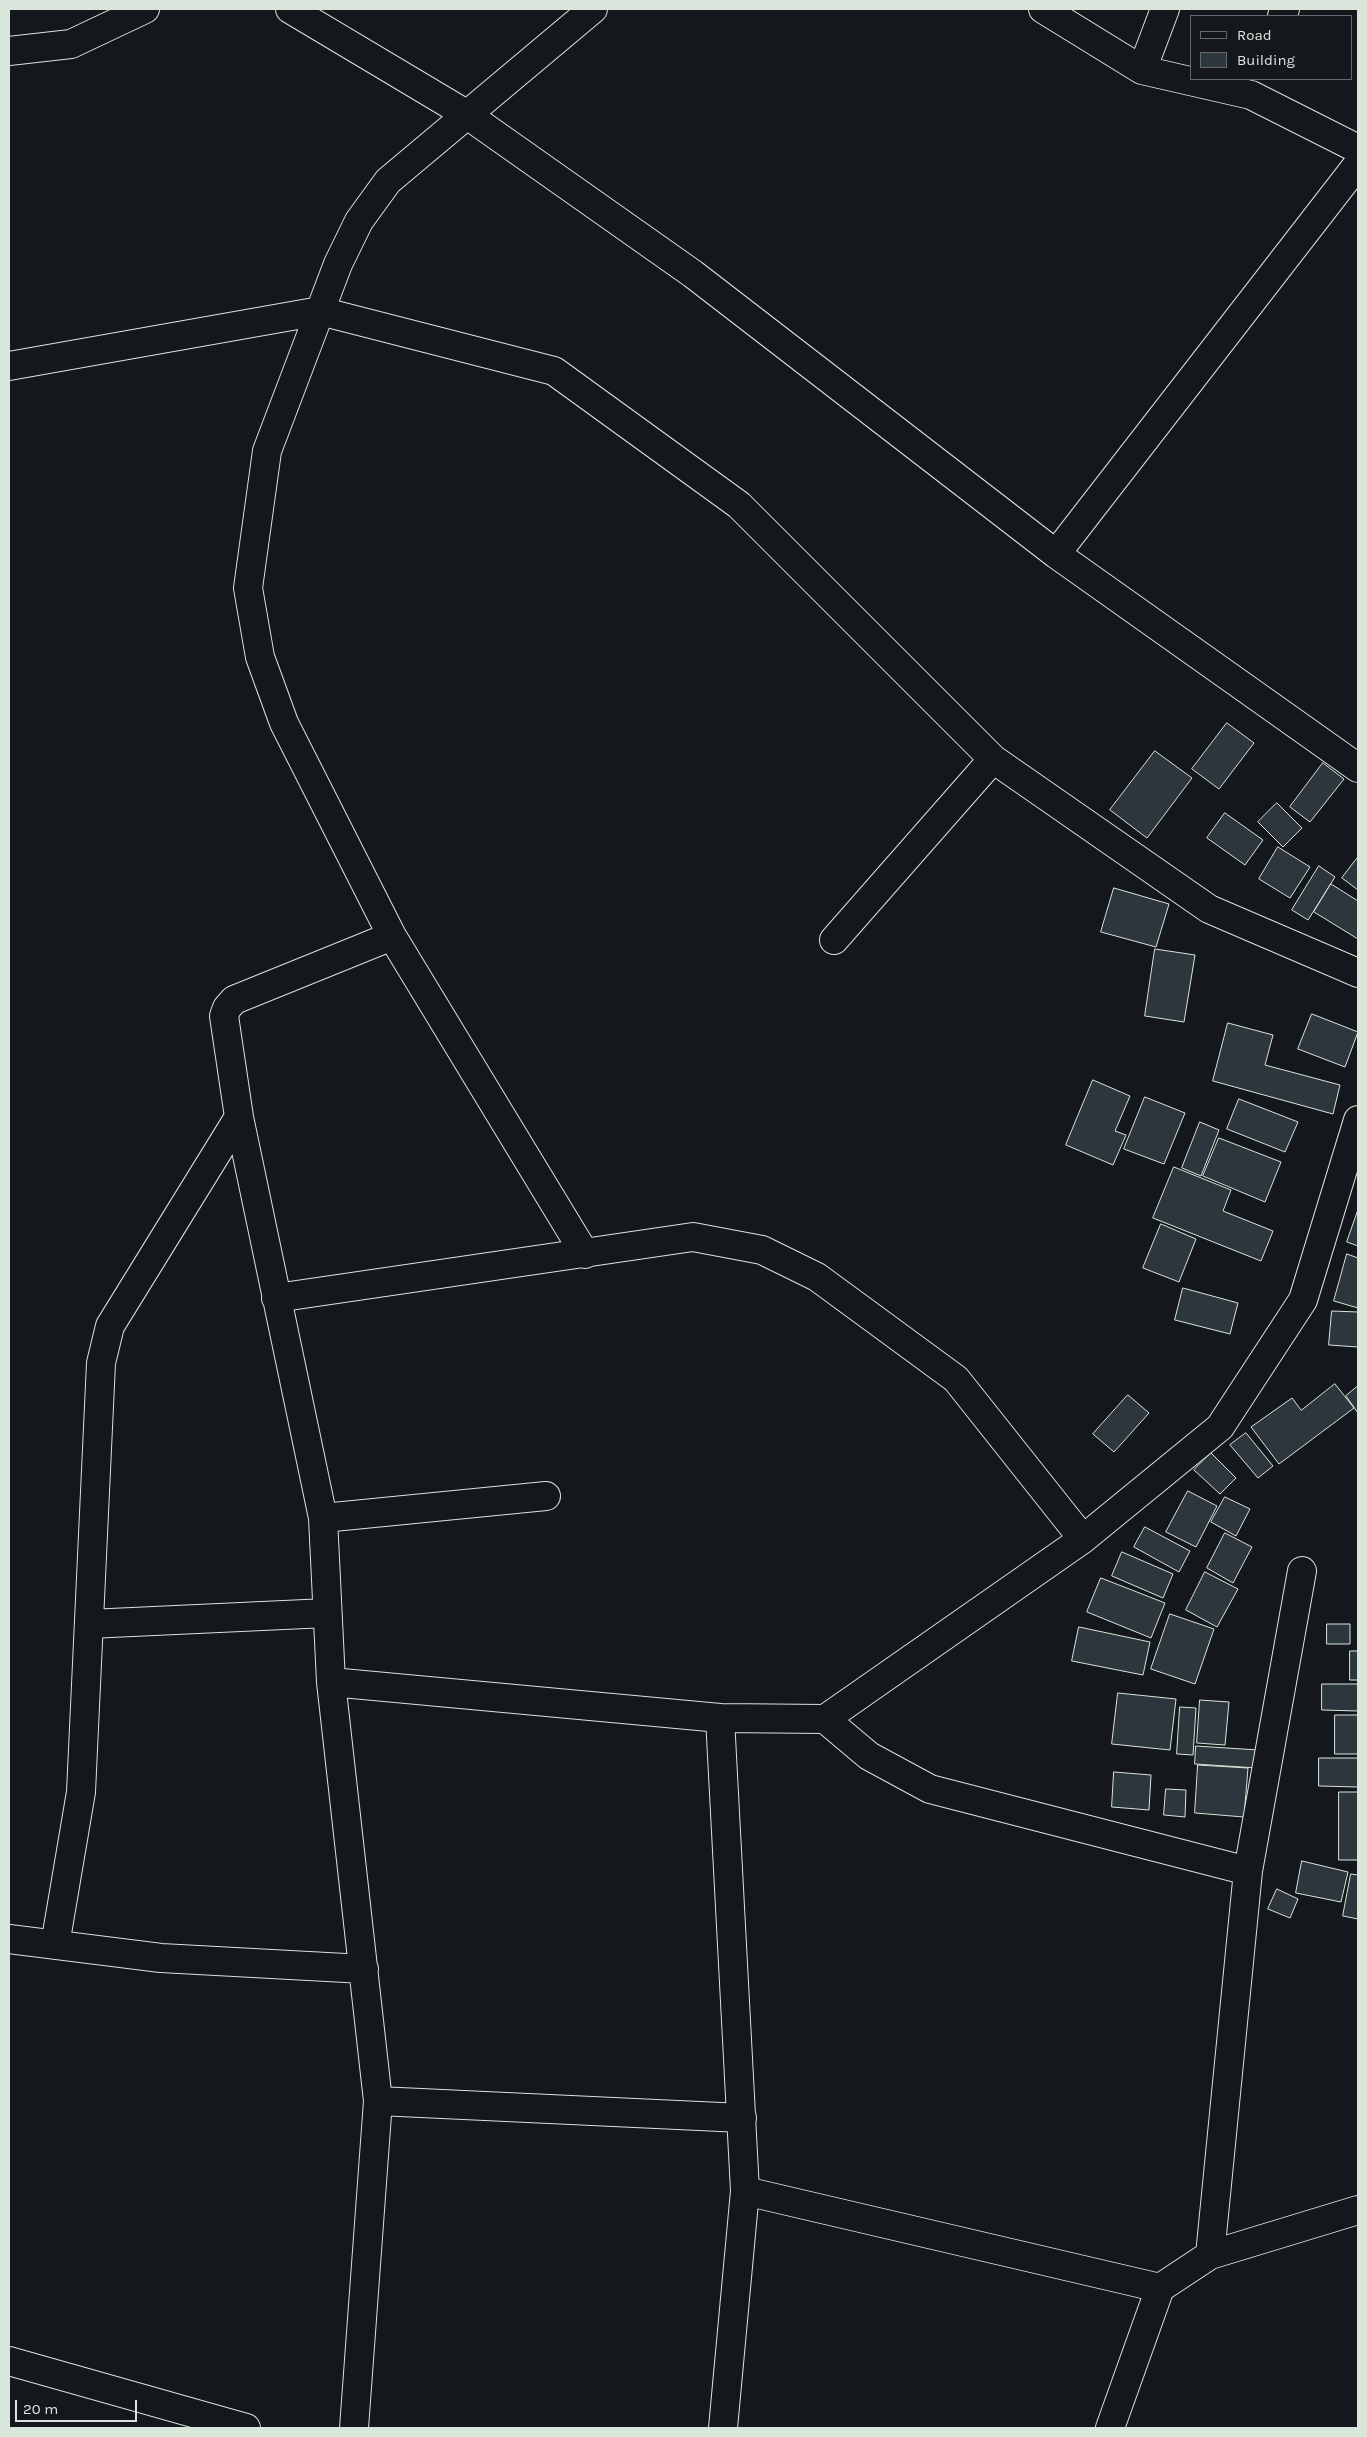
<!DOCTYPE html>
<html>
<head>
<meta charset="utf-8">
<style>
  body { margin:0 }
  #map { position:relative; width:1367px; height:2437px; overflow:hidden; background:#14181c; font-family:Karla,sans-serif }
  canvas { display:block }
  .frame { position:absolute; inset:0; border:10px solid #d8e6dc; pointer-events:none }
  .legend { position:absolute; left:1190px; top:15px; width:162px; height:65px; box-sizing:border-box; background:#14181c; border:1px solid #626a69; margin:0; padding:6px 9px; list-style:none; font-size:15px; color:#d8e6dc }
  .legend li { display:flex; align-items:center; gap:10px; height:25px }
  .legend b { width:25px; border:1px solid #626a69 }
  .scale { position:absolute; left:15px; top:2400px; width:122px; height:22px; box-sizing:border-box; border:2px solid #d8e6dc; border-top:0; padding-left:6px; font-size:15px; line-height:18px; white-space:nowrap; color:#d8e6dc; -webkit-text-stroke:4px #14181c; paint-order:stroke }
</style>
</head>
<body>
<div id="map">
<canvas width="1367" height="2437"></canvas>
<div class="frame"></div>
<ul class="legend">
<li><b style="height:6px;background:#14181c"></b>Road</li>
<li><b style="height:14px;background:#2c363c"></b>Building</li>
</ul>
<div class="scale">20 m</div>
</div>
<script>
const context = document.querySelector('canvas').getContext('2d');
context.lineJoin = 'round';
function paint(path, color) { context.fillStyle = color; context.fill(path, 'evenodd'); }
function trace(path, color, width, dash) { context.strokeStyle = color; context.lineWidth = width; context.lineCap = dash ? 'butt' : 'round'; context.setLineDash(dash || []); context.stroke(path); }
const building = new Path2D(`
  M 1227,723 L 1254,743 L 1219,789 L 1192,769 Z
  M 1155,751 L 1192,778 L 1147,838 L 1110,810 Z
  M 1323,763 L 1344,779 L 1310,822 L 1290,807 Z
  M 1277,803 L 1302,828 L 1283,847 L 1258,822 Z
  M 1225,813 L 1263,840 L 1245,865 L 1207,838 Z
  M 1278,847 L 1310,867 L 1290,898 L 1259,879 Z
  M 1358,857 L 1358,890 L 1342,878 Z
  M 1319,866 L 1335,877 L 1308,920 L 1292,910 Z
  M 1331,884 L 1358,901 L 1358,939 L 1314,912 Z
  M 1114,888 L 1169,904 L 1156,947 L 1101,932 Z
  M 1155,949 L 1195,955 L 1184,1022 L 1145,1016 Z
  M 1312,1014 L 1358,1032 L 1345,1067 L 1298,1049 Z
  M 1228,1023 L 1273,1035 L 1265,1065 L 1340,1085 L 1333,1114 L 1213,1081 Z
  M 1093,1080 L 1130,1096 L 1115,1131 L 1126,1135 L 1113,1165 L 1066,1145 Z
  M 1145,1097 L 1185,1113 L 1164,1164 L 1124,1149 Z
  M 1239,1099 L 1298,1122 L 1285,1152 L 1227,1129 Z
  M 1200,1122 L 1219,1130 L 1201,1176 L 1182,1168 Z
  M 1219,1138 L 1281,1162 L 1265,1202 L 1203,1176 Z
  M 1174,1167 L 1231,1190 L 1223,1211 L 1273,1231 L 1261,1261 L 1153,1218 Z
  M 1358,1210 L 1358,1246 L 1347,1242 Z
  M 1161,1224 L 1196,1239 L 1179,1282 L 1143,1268 Z
  M 1347,1254 L 1358,1258 L 1358,1308 L 1334,1301 Z
  M 1183,1288 L 1238,1303 L 1230,1334 L 1175,1320 Z
  M 1332,1311 L 1358,1312 L 1358,1347 L 1329,1345 Z
  M 1335,1384 L 1354,1408 L 1279,1464 L 1251,1427 L 1292,1398 L 1301,1410 Z
  M 1358,1386 L 1358,1413 L 1346,1396 Z
  M 1128,1395 L 1149,1413 L 1114,1452 L 1093,1434 Z
  M 1246,1433 L 1273,1466 L 1258,1478 L 1230,1445 Z
  M 1211,1453 L 1236,1478 L 1220,1494 L 1194,1470 Z
  M 1188,1491 L 1217,1506 L 1196,1547 L 1166,1532 Z
  M 1225,1497 L 1250,1509 L 1236,1536 L 1211,1522 Z
  M 1145,1527 L 1190,1551 L 1179,1572 L 1134,1547 Z
  M 1225,1533 L 1252,1547 L 1233,1583 L 1207,1568 Z
  M 1122,1552 L 1173,1574 L 1163,1598 L 1112,1576 Z
  M 1205,1572 L 1238,1589 L 1217,1627 L 1186,1610 Z
  M 1101,1578 L 1165,1603 L 1151,1638 L 1087,1612 Z
  M 1170,1614 L 1214,1629 L 1195,1684 L 1151,1669 Z
  M 1327,1624 L 1350,1624 L 1350,1644 L 1327,1644 Z
  M 1079,1627 L 1150,1642 L 1143,1675 L 1072,1661 Z
  M 1350,1651 L 1358,1651 L 1358,1680 L 1350,1680 Z
  M 1322,1684 L 1358,1684 L 1358,1711 L 1322,1710 Z
  M 1118,1693 L 1176,1699 L 1170,1750 L 1112,1744 Z
  M 1200,1700 L 1229,1702 L 1225,1745 L 1197,1743 Z
  M 1180,1707 L 1196,1708 L 1193,1755 L 1177,1754 Z
  M 1335,1715 L 1358,1715 L 1358,1754 L 1335,1754 Z
  M 1196,1746 L 1258,1750 L 1257,1768 L 1195,1764 Z
  M 1319,1758 L 1358,1758 L 1358,1787 L 1319,1786 Z
  M 1198,1765 L 1248,1768 L 1244,1817 L 1195,1813 Z
  M 1114,1772 L 1151,1775 L 1149,1810 L 1112,1807 Z
  M 1166,1789 L 1186,1790 L 1185,1817 L 1164,1815 Z
  M 1339,1792 L 1358,1792 L 1358,1860 L 1339,1860 Z
  M 1302,1861 L 1348,1872 L 1341,1902 L 1296,1893 Z
  M 1351,1874 L 1358,1875 L 1358,1919 L 1343,1916 Z
  M 1277,1889 L 1298,1899 L 1290,1918 L 1268,1909 Z`);
paint(building, '#2c363c');
trace(building, '#d8e6dc', 1);
const street = new Path2D(`
  M 290,9 L 466,114 L 693,274 L 1056,554 L 1358,768
  M 1043,9 L 1142,70 L 1251,95 L 1358,149
  M 1282,16 L 1285,9
  M 9,51 L 71,44 L 145,9
  M 1142,70 L 1165,9
  M 9,366 L 320,311 L 554,371 L 739,505 L 993,759 L 1209,909 L 1358,973
  M 1056,554 L 1358,164
  M 834,940 L 993,759
  M 585,1254 L 392,936 L 284,723 L 260,657 L 248,588 L 267,451 L 338,264 L 359,221 L 388,181 L 593,9
  M 276,1298 L 693,1237 L 762,1250 L 817,1277 L 956,1379 L 1083,1539
  M 323,1518 L 546,1496
  M 89,1624 L 327,1613
  M 331,1682 L 720,1718
  M 825,1719 L 1083,1539 L 1220,1427 L 1303,1300 L 1358,1120
  M 1248,1871 L 1302,1571
  M 9,1939 L 161,1958 L 364,1969
  M 55,1945 L 81,1792 L 101,1363 L 110,1326 L 239,1117
  M 378,2101 L 742,2118
  M 745,2191 L 1160,2288
  M 9,2361 L 246,2428
  M 354,2428 L 378,2101 L 331,1682 L 323,1518 L 239,1117 L 224,1016 L 227,1008 L 234,1000 L 392,936
  M 723,2428 L 745,2191 L 720,1718 L 825,1719 L 869,1756 L 930,1789 L 1248,1871 L 1210,2255
  M 1110,2428 L 1160,2288 L 1210,2255 L 1358,2210`);
trace(street, '#d8e6dc', 30);
trace(street, '#14181c', 28);
</script>
</body>
</html>
